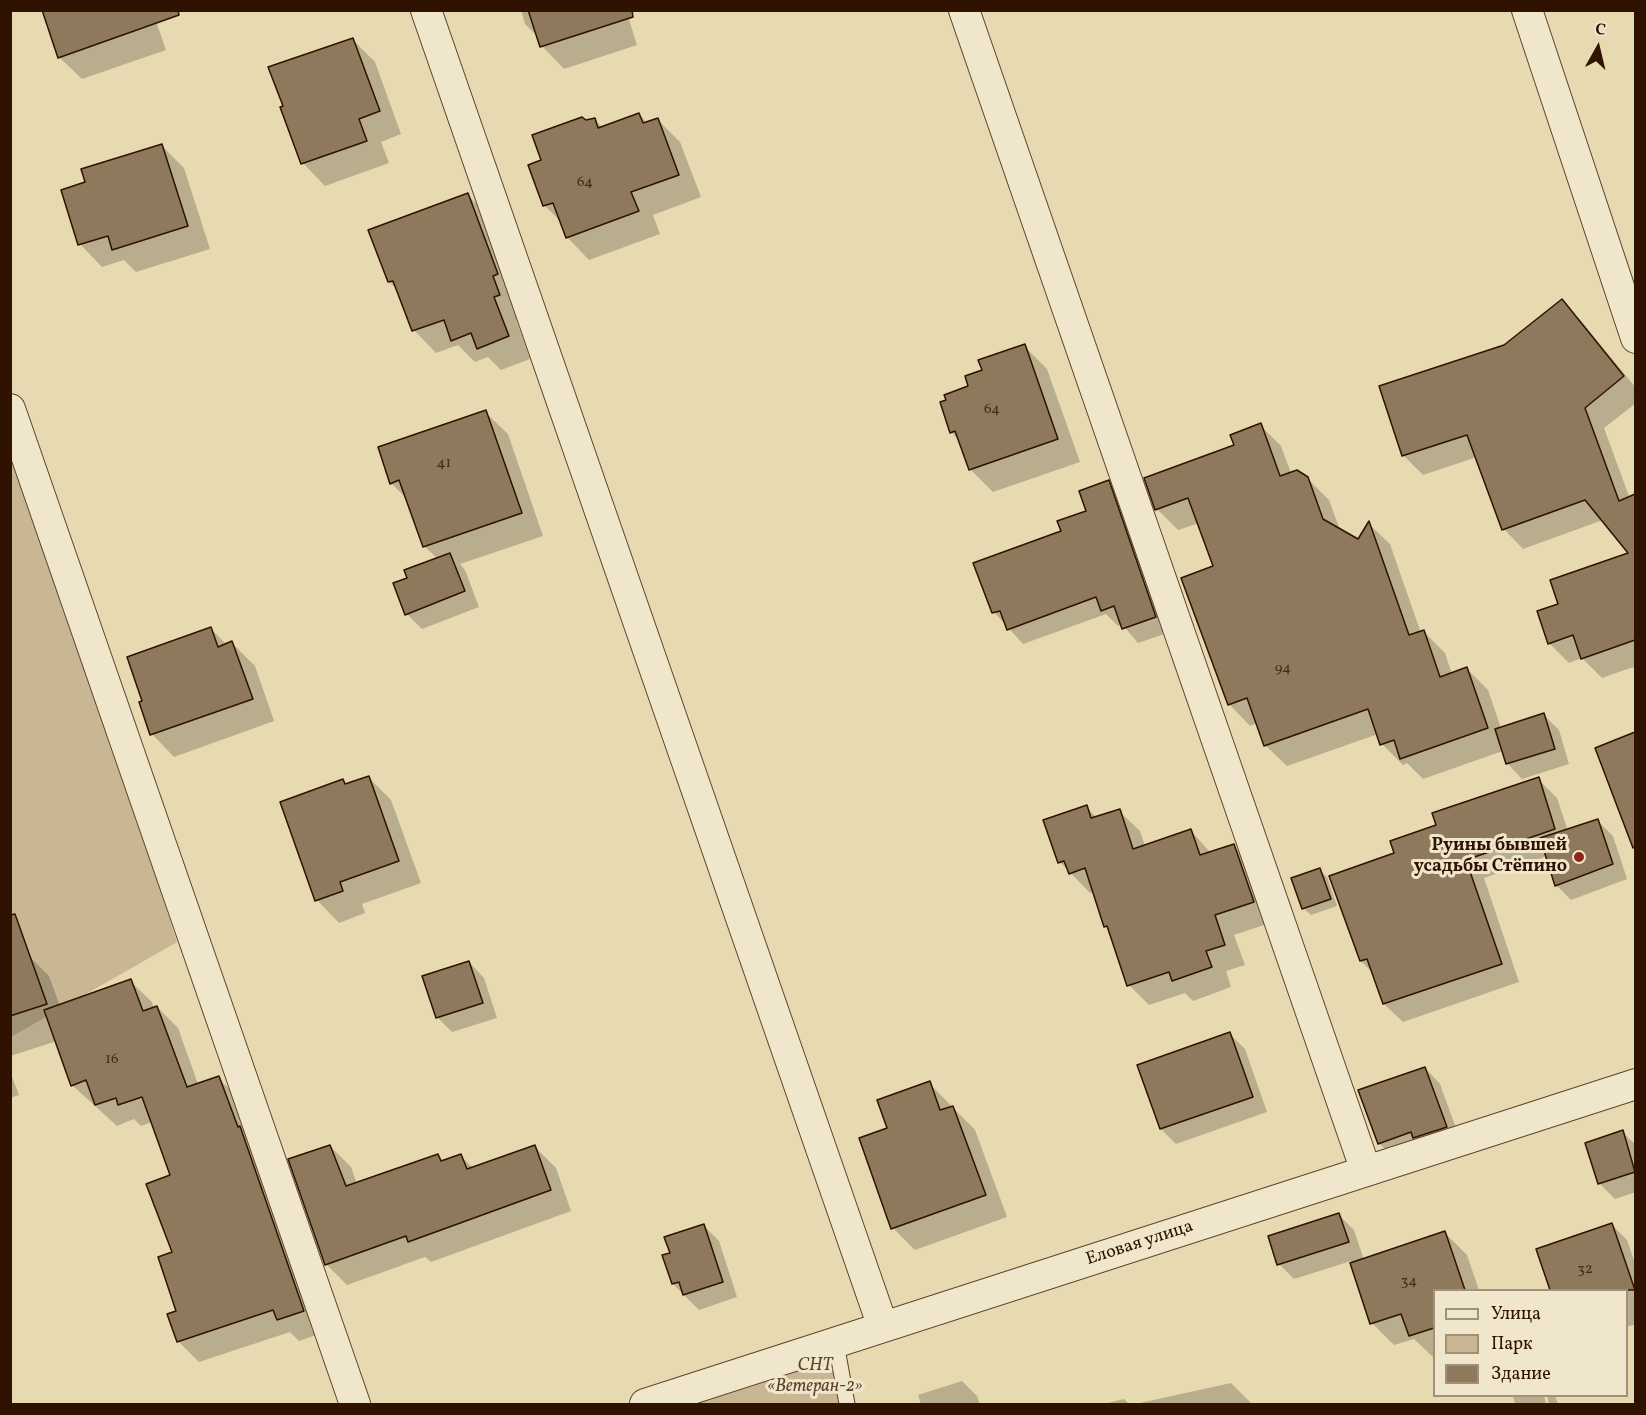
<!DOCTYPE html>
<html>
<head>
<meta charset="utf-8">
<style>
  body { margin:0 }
  #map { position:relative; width:1646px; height:1415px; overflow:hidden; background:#e7d9b0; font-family:Vollkorn,serif }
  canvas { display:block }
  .frame { position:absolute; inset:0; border:12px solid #2f1200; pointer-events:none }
  .legend { position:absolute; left:1433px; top:1289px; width:195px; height:108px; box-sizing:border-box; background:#efe6cc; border:2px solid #a2917a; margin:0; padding:8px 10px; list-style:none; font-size:18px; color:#2f1200 }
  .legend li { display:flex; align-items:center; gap:12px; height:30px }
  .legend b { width:30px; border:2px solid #a2917a }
  .north { position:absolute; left:1568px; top:18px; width:60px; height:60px; -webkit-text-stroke:4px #efe6cc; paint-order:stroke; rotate:8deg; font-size:16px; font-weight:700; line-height:24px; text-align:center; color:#2f1200 }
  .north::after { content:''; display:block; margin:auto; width:21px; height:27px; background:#2f1200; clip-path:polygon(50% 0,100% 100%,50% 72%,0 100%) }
</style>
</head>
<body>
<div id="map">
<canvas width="1646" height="1415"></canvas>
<div class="frame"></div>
<ul class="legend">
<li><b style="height:8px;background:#efe6cc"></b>Улица</li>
<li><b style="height:16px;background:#c8b792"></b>Парк</li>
<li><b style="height:16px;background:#8f795c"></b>Здание</li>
</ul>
<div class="north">С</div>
</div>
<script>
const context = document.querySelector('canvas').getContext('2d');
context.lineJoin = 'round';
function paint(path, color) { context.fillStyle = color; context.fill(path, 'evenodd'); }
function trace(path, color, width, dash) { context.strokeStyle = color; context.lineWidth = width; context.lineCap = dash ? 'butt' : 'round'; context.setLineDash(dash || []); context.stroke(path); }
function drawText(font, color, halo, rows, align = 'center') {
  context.font = font + ' Vollkorn,serif'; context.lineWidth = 6; context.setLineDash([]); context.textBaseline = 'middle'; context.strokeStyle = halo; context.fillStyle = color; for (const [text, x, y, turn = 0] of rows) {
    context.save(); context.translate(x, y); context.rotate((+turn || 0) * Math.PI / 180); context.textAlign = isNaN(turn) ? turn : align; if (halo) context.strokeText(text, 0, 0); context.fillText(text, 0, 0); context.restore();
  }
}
paint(new Path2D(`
  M 10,428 L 177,942 L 11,1037 L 10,1037 Z
  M 836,1343 L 847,1404 L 645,1404 Z`), '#c8b792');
paint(new Path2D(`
  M 152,10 L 166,50 L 82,79 L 59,57 Z
  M 521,10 L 626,10 L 637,45 L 564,69 L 542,46 L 538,37 L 525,24 Z
  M 353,40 L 375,62 L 401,134 L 381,142 L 389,163 L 325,186 L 303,163 Z
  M 639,114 L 647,123 L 658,120 L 680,142 L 701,197 L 653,215 L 660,234 L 589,260 L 567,237 L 562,223 L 545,206 L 530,166 L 543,161 L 586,122 L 594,119 L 603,128 Z
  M 161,145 L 184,168 L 210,249 L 136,272 L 124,260 L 102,267 L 80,244 L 87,183 Z
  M 468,195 L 490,218 L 521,318 L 516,319 L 530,359 L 501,370 L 488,357 L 475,362 L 458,345 L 436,353 L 414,330 L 398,290 L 389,282 Z
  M 1561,301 L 1581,321 L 1636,388 L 1636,403 L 1604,428 L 1630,499 L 1636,496 L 1636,673 L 1633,667 L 1602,678 L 1582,658 L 1569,663 L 1549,643 L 1560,605 L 1630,554 L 1603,520 L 1523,549 L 1504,529 L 1477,457 L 1423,475 L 1403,455 L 1505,346 Z
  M 1024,346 L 1047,369 L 1080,462 L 993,492 L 970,469 L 960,441 L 951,432 L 970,387 L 984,371 Z
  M 485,412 L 508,434 L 543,536 L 460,564 L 465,570 L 479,607 L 422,629 L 407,614 L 409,579 L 438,559 L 424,546 L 407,499 L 391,483 Z
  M 1260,425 L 1281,446 L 1291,473 L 1307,478 L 1329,500 L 1340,530 L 1358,541 L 1369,524 L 1390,544 L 1421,633 L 1424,632 L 1445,653 L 1452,674 L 1467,669 L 1488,690 L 1501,728 L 1544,715 L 1559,730 L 1569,764 L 1522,779 L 1507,763 L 1503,751 L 1423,779 L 1407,763 L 1403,765 L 1382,744 L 1378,734 L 1287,766 L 1265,745 L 1257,723 L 1250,726 L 1229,704 L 1215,567 L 1199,523 L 1178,530 L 1157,509 Z
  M 1108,482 L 1123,497 L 1170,632 L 1138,643 L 1122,624 L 1118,626 L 1106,614 L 1023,644 L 994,612 L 1063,532 L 1088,512 Z
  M 211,629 L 227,645 L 232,643 L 255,666 L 274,721 L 174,757 L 152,734 Z
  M 1636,734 L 1636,823 L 1618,806 L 1597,748 Z
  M 369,778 L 391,800 L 421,883 L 362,904 L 365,913 L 339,923 L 317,900 L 343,781 L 347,785 Z
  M 1538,779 L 1557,798 L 1568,831 L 1598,821 L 1613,836 L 1627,879 L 1571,900 L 1556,885 L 1547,856 L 1484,878 L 1519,982 L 1403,1022 L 1384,1004 L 1373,973 L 1361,961 L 1331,877 L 1396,854 L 1438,826 Z
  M 1086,807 L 1097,818 L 1119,811 L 1140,831 L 1145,846 L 1191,831 L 1211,853 L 1234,846 L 1254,866 L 1273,922 L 1234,935 L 1245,965 L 1226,971 L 1231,987 L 1193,1001 L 1185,993 L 1149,1005 L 1129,985 L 1110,931 L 1106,926 L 1094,892 L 1090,893 L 1060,862 Z
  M 1319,870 L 1327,877 L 1337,906 L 1311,915 L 1303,908 Z
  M 28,955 L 49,976 L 60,1006 L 130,981 L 152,1002 L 154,1008 L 157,1007 L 178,1028 L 198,1084 L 218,1078 L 240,1099 L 325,1332 L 299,1341 L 290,1332 L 199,1362 L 178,1341 L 172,1176 L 152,1122 L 141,1126 L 134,1119 L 117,1126 L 72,1085 L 57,1041 L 10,1056 L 10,961 Z
  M 469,962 L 484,978 L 497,1018 L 452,1032 L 437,1017 Z
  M 1230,1034 L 1245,1049 L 1267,1112 L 1176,1144 L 1161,1129 Z
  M 1425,1068 L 1440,1084 L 1461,1142 L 1394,1158 L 1379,1143 Z
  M 10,1071 L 19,1095 L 10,1098 Z
  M 929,1083 L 975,1130 L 1007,1217 L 915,1250 L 893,1228 Z
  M 1622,1132 L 1636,1145 L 1636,1192 L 1615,1199 L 1600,1184 L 1586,1144 Z
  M 330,1146 L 351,1167 L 357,1184 L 438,1156 L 444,1162 L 461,1156 L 473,1168 L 535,1147 L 556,1168 L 571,1211 L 431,1262 L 425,1257 L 347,1285 L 326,1264 Z
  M 1339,1215 L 1354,1230 L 1364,1260 L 1445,1233 L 1467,1255 L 1479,1290 L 1434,1290 L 1434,1358 L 1414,1339 L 1394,1345 L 1372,1323 L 1351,1261 L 1294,1279 L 1279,1264 Z
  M 1612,1225 L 1627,1240 L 1636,1266 L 1636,1324 L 1626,1327 L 1626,1290 L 1552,1290 L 1538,1250 Z
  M 704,1226 L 719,1241 L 737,1297 L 699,1310 L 673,1284 L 672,1254 Z
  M 962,1381 L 977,1396 L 980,1404 L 921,1404 L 918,1395 Z
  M 1231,1383 L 1252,1404 L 1135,1404 Z
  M 1513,1396 L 1544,1396 L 1546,1404 L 1515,1404 Z
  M 1547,1396 L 1555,1396 L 1558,1404 L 1549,1404 Z
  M 1124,1399 L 1129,1404 L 1103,1404 Z`), '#0003');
const building = new Path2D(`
  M 42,10 L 178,10 L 179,15 L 58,58 Z
  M 528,10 L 632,10 L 633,17 L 540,47 Z
  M 353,38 L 380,111 L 359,119 L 367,141 L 301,164 L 280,107 L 283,106 L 268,67 Z
  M 639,113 L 643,123 L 658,118 L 679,175 L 631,192 L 639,211 L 566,238 L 553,203 L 543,206 L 528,165 L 541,160 L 532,135 L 582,117 L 586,120 L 595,118 L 598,128 Z
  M 162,144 L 188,226 L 112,250 L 108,236 L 78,245 L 61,190 L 85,182 L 81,169 Z
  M 468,193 L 498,274 L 493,276 L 500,295 L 494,297 L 509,336 L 477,349 L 471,333 L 451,341 L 444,320 L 412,331 L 393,281 L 388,282 L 368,230 Z
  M 1562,299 L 1624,376 L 1585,408 L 1619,501 L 1635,494 L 1635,640 L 1581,659 L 1573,635 L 1548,644 L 1537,611 L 1558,604 L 1550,580 L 1628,553 L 1585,500 L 1502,530 L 1467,435 L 1402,456 L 1379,386 L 1504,345 Z
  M 1025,344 L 1058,439 L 969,470 L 955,431 L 950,433 L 940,402 L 946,400 L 944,395 L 968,386 L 965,376 L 982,370 L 978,360 Z
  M 486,410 L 522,513 L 423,547 L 399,480 L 390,484 L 378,447 Z
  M 1261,423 L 1280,476 L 1297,470 L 1308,477 L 1323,519 L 1358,539 L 1369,521 L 1409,635 L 1424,630 L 1440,677 L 1467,667 L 1488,728 L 1400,759 L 1394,740 L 1380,745 L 1368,709 L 1264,746 L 1247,698 L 1228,705 L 1181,578 L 1213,566 L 1188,498 L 1155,510 L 1144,478 L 1234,445 L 1230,435 Z
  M 1109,480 L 1156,617 L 1122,629 L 1114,606 L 1101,611 L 1096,597 L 1007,630 L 1000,611 L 992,613 L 973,563 L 1061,531 L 1057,521 L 1086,511 L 1079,491 Z
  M 450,553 L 465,591 L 405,615 L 393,583 L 407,578 L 404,570 Z
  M 211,627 L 218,647 L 232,641 L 253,699 L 150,735 L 139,702 L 142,701 L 127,657 Z
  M 1544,713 L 1555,749 L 1506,764 L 1495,729 Z
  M 1635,732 L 1635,847 L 1633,848 L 1595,748 Z
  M 369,776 L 399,861 L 340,882 L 343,891 L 315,901 L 280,802 L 343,779 L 345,784 Z
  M 1539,777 L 1555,829 L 1466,860 L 1502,964 L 1383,1004 L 1367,959 L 1360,961 L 1329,876 L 1394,853 L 1390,841 L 1436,825 L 1432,813 Z
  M 1087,805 L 1091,818 L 1120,809 L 1133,849 L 1191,829 L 1200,855 L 1234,844 L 1254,902 L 1215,915 L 1225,945 L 1206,951 L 1212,967 L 1172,981 L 1169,972 L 1127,986 L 1107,926 L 1104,927 L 1085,868 L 1069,874 L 1064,861 L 1058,863 L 1043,820 Z
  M 1598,819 L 1613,864 L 1555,886 L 1540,838 Z
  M 1320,868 L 1331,899 L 1302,909 L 1291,878 Z
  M 15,914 L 47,1004 L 10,1016 L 10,915 Z
  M 469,961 L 483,1003 L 436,1018 L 422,976 Z
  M 131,979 L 143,1011 L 157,1006 L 187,1087 L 219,1076 L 238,1127 L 240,1126 L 304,1311 L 277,1320 L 273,1310 L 177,1342 L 167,1314 L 176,1311 L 158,1257 L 172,1252 L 146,1184 L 170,1175 L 142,1097 L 118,1105 L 116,1098 L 95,1105 L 86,1080 L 71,1086 L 44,1010 Z
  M 1230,1032 L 1253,1097 L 1160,1129 L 1137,1065 Z
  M 1425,1067 L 1447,1127 L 1413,1138 L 1411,1132 L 1378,1144 L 1358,1090 Z
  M 930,1081 L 940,1110 L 953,1106 L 986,1195 L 891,1229 L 859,1138 L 887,1128 L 877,1100 Z
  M 1623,1130 L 1635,1172 L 1598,1184 L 1585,1143 Z
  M 330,1145 L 346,1186 L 438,1154 L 441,1161 L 461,1154 L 467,1169 L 535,1145 L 551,1190 L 408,1242 L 406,1236 L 325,1265 L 288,1159 Z
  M 1339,1213 L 1349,1242 L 1277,1265 L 1268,1236 Z
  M 1612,1223 L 1635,1290 L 1550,1290 L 1536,1249 Z
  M 704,1224 L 723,1282 L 683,1295 L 679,1282 L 672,1284 L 662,1255 L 670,1253 L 664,1237 Z
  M 1445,1231 L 1465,1290 L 1434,1290 L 1434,1328 L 1409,1336 L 1401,1314 L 1370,1324 L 1350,1263 Z`);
paint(building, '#8f795c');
trace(building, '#2f1200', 1.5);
const service = new Path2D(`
  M 836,1343 L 847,1404`);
const minor = new Path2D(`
  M 426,10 L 883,1327
  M 964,10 L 1366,1171
  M 1527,10 L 1636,338
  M 10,409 L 355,1404
  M 645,1404 L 1636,1084`);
trace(service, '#5d442c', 17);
trace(minor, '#5d442c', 32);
trace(service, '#efe6cc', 15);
trace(minor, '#efe6cc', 30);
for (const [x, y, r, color] of [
  [1579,857,6,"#8f2418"]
]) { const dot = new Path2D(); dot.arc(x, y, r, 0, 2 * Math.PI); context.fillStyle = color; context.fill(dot); trace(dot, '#efe6cc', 2); }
drawText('15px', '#472c17', null, [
  ["64",585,183],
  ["64",992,410],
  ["41",444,464],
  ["94",1283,669],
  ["16",112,1060],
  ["32",1585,1270],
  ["34",1409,1282]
]);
drawText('bold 18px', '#2f1200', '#efe6cc', [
  ["Руины бывшей",1567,847],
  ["усадьбы Стёпино",1567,868]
], 'right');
drawText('18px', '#2f1200', '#efe6cc', [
  ["Еловая улица",1140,1244,-18]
]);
drawText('italic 18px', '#5d442c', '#efe6cc', [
  ["СНТ",815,1367],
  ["«Ветеран-2»",815,1388]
]);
</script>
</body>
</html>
